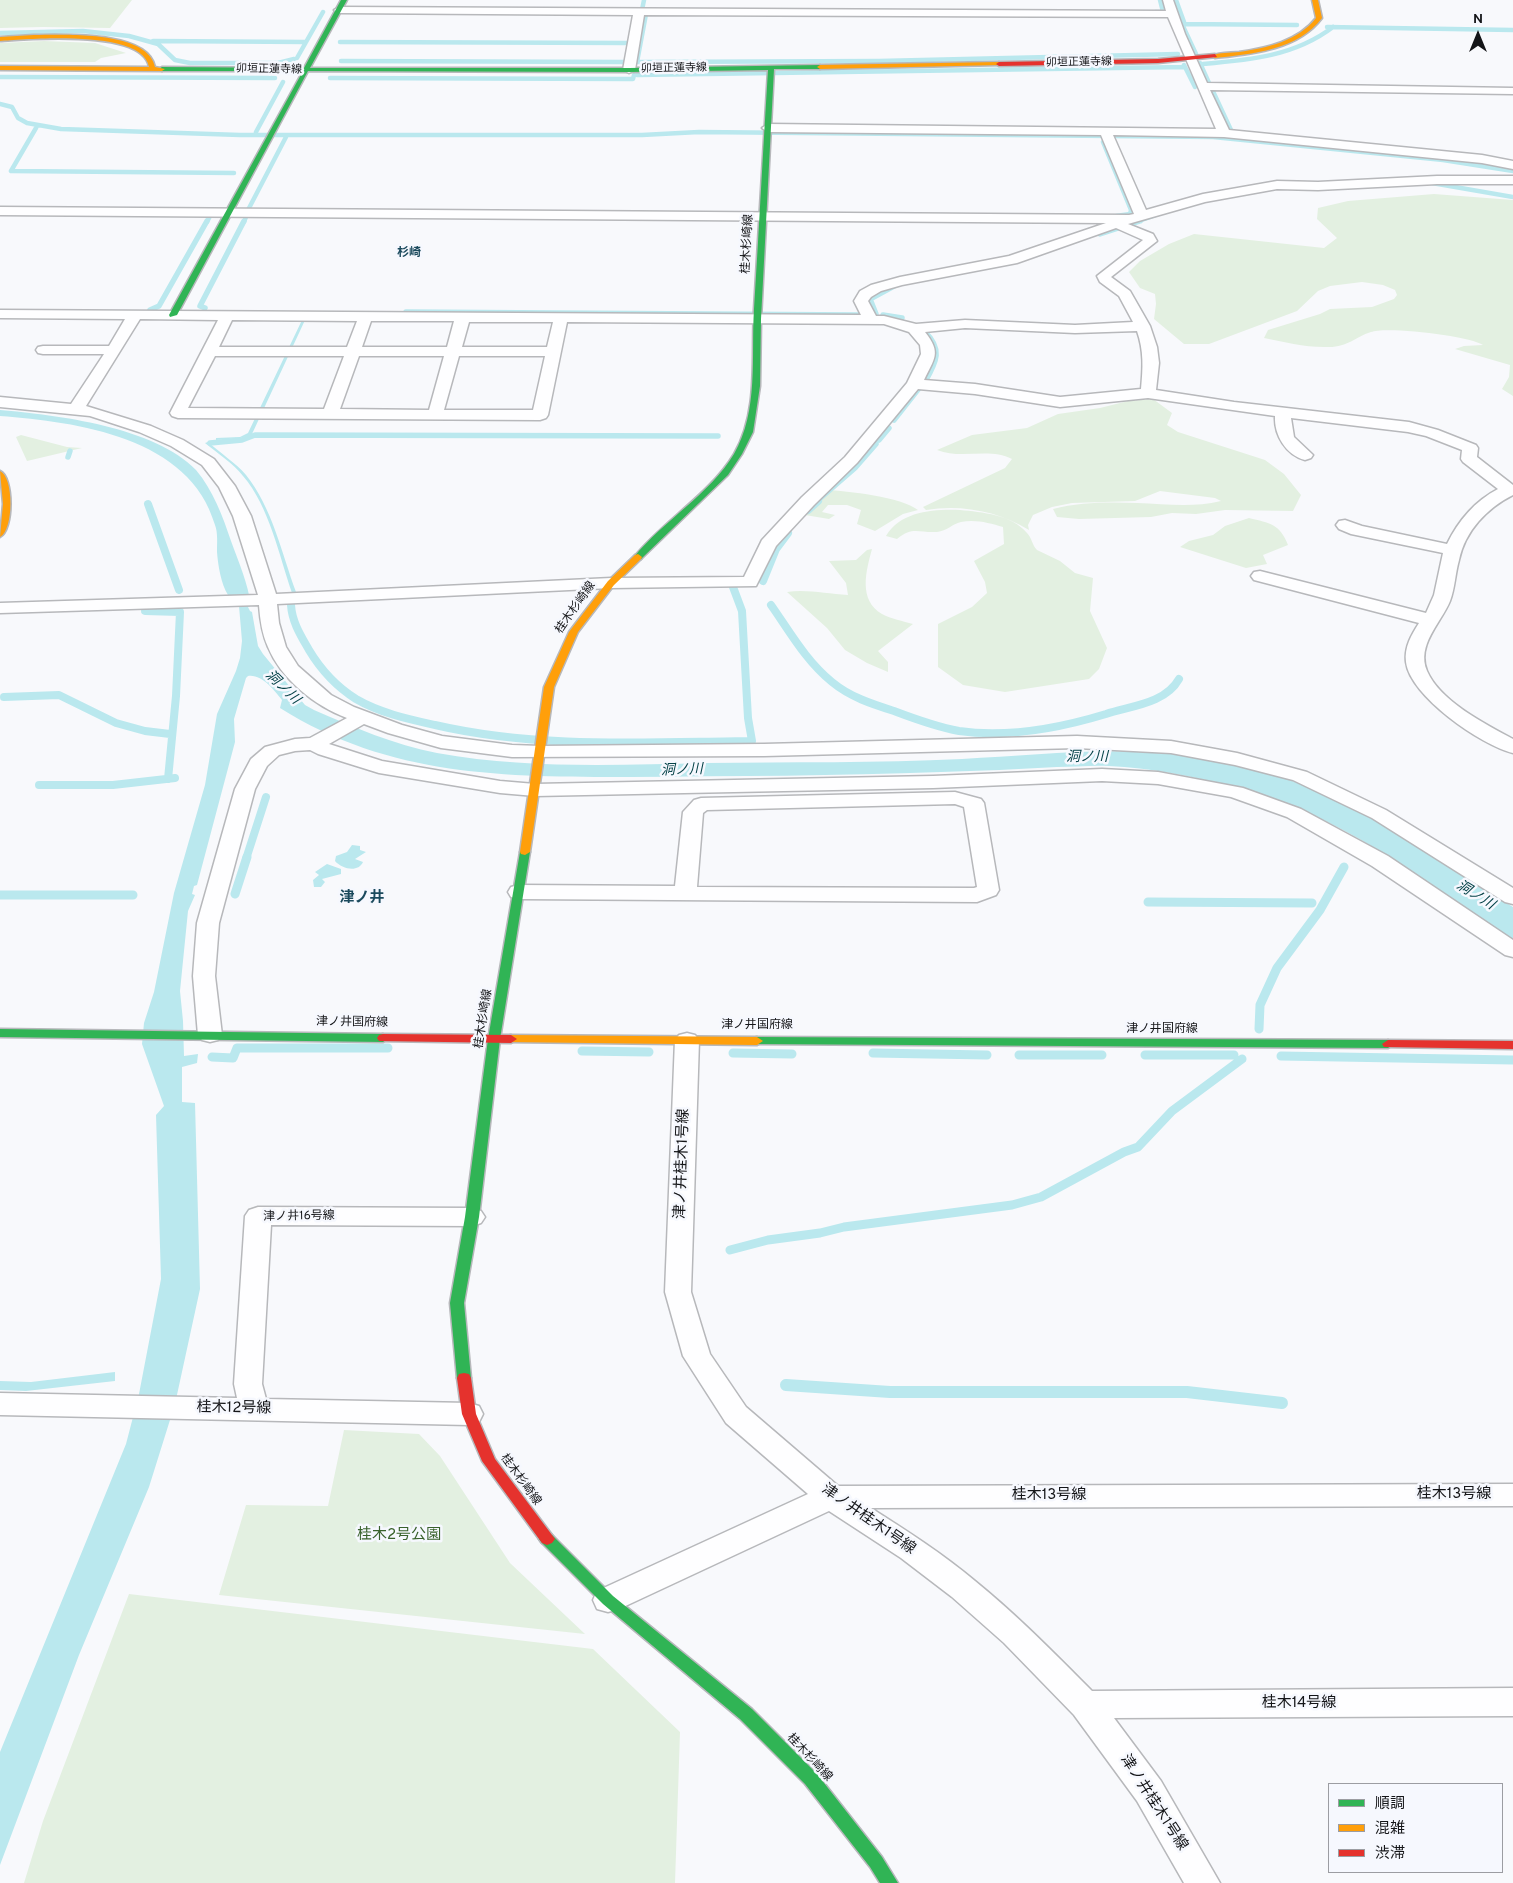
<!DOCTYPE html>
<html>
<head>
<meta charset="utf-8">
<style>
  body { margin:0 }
  #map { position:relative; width:1513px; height:1883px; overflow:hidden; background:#f8f9fc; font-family:Overpass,"Noto Sans JP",sans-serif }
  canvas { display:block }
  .legend { position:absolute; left:1328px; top:1783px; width:175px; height:90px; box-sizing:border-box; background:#f6f8fe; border:1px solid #9c9da2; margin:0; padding:6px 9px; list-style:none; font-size:15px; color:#141518 }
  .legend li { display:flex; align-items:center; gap:10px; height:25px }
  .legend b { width:25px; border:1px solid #9c9da2 }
  .north { position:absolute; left:1453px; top:10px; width:50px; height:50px; -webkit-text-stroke:4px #f6f8fe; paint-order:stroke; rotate:0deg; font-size:14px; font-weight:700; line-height:20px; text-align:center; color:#141518 }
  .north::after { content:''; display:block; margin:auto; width:18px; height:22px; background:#141518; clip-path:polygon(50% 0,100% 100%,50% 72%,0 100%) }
</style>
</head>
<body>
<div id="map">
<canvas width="1513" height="1883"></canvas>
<ul class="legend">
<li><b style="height:6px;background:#30b455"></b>順調</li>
<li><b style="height:6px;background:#ff9f0a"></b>混雑</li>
<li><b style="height:6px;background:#e5322d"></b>渋滞</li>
</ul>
<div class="north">N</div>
</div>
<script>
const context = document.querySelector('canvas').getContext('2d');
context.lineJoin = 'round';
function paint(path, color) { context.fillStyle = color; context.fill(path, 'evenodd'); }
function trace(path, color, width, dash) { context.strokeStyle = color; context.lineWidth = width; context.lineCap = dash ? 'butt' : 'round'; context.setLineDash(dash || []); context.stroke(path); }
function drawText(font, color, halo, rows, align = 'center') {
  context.font = font + ' Overpass,"Noto Sans JP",sans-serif'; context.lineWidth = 5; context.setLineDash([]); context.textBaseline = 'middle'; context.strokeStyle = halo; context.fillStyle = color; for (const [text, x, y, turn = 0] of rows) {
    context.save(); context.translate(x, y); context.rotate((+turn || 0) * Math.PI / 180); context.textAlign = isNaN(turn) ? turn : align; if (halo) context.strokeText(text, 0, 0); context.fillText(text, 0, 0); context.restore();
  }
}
paint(new Path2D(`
  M 0,0 L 132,0 L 110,28 L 43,27 L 0,28 Z
  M 44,41 L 95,43 L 126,53 L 101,58 L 95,62 L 0,62 L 0,43 Z
  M 1434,194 L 1513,200 L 1513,396 L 1502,389 L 1509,377 L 1510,365 L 1455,349 L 1464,346 L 1483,345 C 1471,336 1386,326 1371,332 C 1355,337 1348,347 1329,347 C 1307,348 1285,342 1264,338 L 1268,330 L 1320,314 L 1330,309 L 1372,307 L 1394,299 L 1397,295 L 1395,290 L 1383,285 L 1362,282 L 1330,286 L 1318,291 L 1297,311 L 1209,344 L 1184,344 L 1154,319 L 1156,304 L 1155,294 L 1140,288 L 1129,272 L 1140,261 L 1169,244 L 1194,234 L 1324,248 L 1337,238 L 1317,219 L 1318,208 L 1348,201 Z
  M 1153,399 L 1172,413 L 1167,425 L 1178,432 L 1265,460 L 1284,474 L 1301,495 L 1293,511 L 1225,510 L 1196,514 L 1172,513 L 1151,517 L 1079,519 L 1057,517 L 1053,509 C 1080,502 1109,502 1137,503 C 1166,504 1192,508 1221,501 L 1215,498 L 1160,491 L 1135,501 L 1072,503 L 1052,507 L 1033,515 L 1028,525 L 1029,530 C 999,511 960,504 926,510 L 923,507 L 1005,468 L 1012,459 C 989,447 962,460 937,450 L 972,435 L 1027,428 L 1058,414 L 1100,408 L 1128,401 Z
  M 21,435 L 67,447 L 82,448 L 27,461 L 16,437 Z
  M 826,490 C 847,491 902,497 918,510 L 903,514 L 875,531 L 857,524 L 861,510 L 847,505 L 828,505 L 822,512 L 835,515 L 829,519 L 799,514 Z
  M 960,510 C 982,512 1012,515 1027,533 C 1032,538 1032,545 1037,550 L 1060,561 L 1075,573 L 1093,578 L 1090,611 L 1107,648 L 1099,669 L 1089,679 L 1005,692 L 963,685 L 938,667 L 938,624 L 972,607 L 987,593 L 985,582 L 974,561 L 1004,544 L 1003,527 C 990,523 975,519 961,522 C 952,524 947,531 937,532 C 918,533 913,526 897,539 L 886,536 C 901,511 934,509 960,510 Z
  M 1249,518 C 1270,523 1280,524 1288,545 L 1263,555 L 1267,564 L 1246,568 L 1180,547 L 1189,541 L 1213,535 L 1225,526 Z
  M 872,549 C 866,571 858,600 882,614 C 891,619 903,621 913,624 L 878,651 L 888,662 L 888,672 L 867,663 L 845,650 L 827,628 L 787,592 C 807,589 827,594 848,595 L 846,583 L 829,561 L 856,560 L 867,550 Z
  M 344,1430 L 419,1434 L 440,1456 L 510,1563 L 585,1634 L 219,1595 L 246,1505 L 328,1506 Z
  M 129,1594 L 593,1649 L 680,1732 L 675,1883 L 24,1883 L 43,1821 Z`), '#e3f0e1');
paint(new Path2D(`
  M 303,318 L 306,318 L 252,434 L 241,438 L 216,440 L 216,438 L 240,437 L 248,433 Z
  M 0,410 C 57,415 155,427 196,470 C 213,490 223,517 231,541 C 239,563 248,583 251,606 L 248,607 L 250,611 L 252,612 L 258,646 L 263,654 L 305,705 L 314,710 C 354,727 394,745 437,753 C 526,769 616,765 706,763 C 791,762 877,763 962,759 C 1043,755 1126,744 1206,759 C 1240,765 1276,774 1308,787 C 1381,816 1447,864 1513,907 L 1513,940 C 1426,881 1334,810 1231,786 C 1191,776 1150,768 1109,766 C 1092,765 1074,767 1057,767 C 1019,769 980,771 941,772 C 837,776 734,776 630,777 C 505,777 390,777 280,708 L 282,700 C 274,690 262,674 248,676 L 246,678 L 234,719 L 235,742 L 197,885 L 194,886 L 192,894 L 195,895 L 188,911 L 180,991 L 183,1021 L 184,1056 L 198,1054 L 197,1063 L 182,1067 L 182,1102 L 195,1103 L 200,1289 L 175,1404 L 149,1487 L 79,1655 L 0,1865 L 0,1752 L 126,1444 L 139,1394 L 161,1279 L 156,1115 L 164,1106 L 142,1044 L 144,1023 L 154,992 L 174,893 L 205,785 L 217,714 L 236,671 L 240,658 L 242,641 L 239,606 C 236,603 231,599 228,595 C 221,584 218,565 217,552 C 217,543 218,533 215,525 C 190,437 77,422 0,416 Z
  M 208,442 C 220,453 236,463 246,475 C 272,507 282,554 296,592 L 292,593 C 279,555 269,506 243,476 C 233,463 217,453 205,443 Z
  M 352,845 L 360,846 L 360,850 L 366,852 L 355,859 L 363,862 C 358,873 342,869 335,861 L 336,856 L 347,852 Z
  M 327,864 L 341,869 L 341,874 L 322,879 L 325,882 L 321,887 L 314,887 L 313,880 L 319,875 L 315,872 Z
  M 115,1372 L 115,1381 L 26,1391 L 0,1390 L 0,1381 L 31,1382 Z`), '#bae8ee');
trace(new Path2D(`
  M 1176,0 L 1184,22 L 1182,24 L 1196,54
  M 642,10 L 644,0
  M 1155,12 L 1163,12 L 1160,0
  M 1182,24 L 1297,25
  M 1327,27 L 1513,30
  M 0,33 L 83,31 L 129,36 L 158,44 L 175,60 L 190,63 L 278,63 L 294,59
  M 153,41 L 306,42
  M 340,42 L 629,43
  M 297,58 L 323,12
  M 341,61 L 624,62
  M 637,62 L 646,14
  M 638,62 L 879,61 L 1178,54
  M 1200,63 L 1209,83
  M 1203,64 C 1250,60 1295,56 1333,27
  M 1184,65 L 1195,87
  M 637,75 L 1185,67
  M 0,77 L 275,78
  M 330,78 L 633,79 L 634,75
  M 1220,87 L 1211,87 L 1231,130
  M 0,104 L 12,107 L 18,118 L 27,123 L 61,129 L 240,135 L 642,135 L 699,132 L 1213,137 L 1443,160 L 1513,171
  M 36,128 L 11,171 L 234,173
  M 256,132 L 283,82
  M 1103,142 L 1131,210 L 1130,214 L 1116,216
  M 1432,183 L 1513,197
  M 248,210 L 286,137
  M 207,222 L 210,216
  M 244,222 L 246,217
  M 1136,222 L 1156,215`), '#bae8ee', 4.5);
trace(new Path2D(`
  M 1100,234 L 1140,221
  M 205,308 L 200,306 L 244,221
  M 150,310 L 159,306 L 207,221
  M 406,312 L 858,315 L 876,314 L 870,299 L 894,286
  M 883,315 L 902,318
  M 924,331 C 943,349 937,361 925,382
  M 894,420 L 920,387
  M 879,440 L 889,428
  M 210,443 L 242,440 L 255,435 L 718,436
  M 68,457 L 70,451
  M 816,502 L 855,468 L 876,444`), '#bae8ee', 5.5);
trace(new Path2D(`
  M 148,504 L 179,590
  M 808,510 L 818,501
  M 763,581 L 776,549 L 788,533
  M 291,605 C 292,622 301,636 309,650 C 321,670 337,687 356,699 C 380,713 408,719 435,725 C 539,749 646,742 752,741 L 748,718 L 742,611 L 733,587
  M 771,605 C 790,632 806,661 832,682 C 850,697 872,704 894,711 C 915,719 937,727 959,731 C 1007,738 1060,728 1106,714 C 1130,706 1165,704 1179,679
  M 145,611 L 180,612 L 176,696 L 168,779
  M 4,697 L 59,695 L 116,723 L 145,731 L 170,734
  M 39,785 L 113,785 L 175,778
  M 246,859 L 266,797`), '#bae8ee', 8);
trace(new Path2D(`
  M 235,894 L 247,857
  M 0,895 L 133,895
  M 1148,902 L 1312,903
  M 1259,1029 L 1260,1005 L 1277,968 L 1320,910 L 1344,867
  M 582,1051 L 649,1052
  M 733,1053 L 792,1054
  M 873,1053 L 987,1055
  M 1019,1055 L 1102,1055
  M 1145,1055 L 1234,1055
  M 1281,1056 L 1513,1060
  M 212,1057 L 233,1058 L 237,1048 L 388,1048
  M 730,1250 L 768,1240 L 820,1233 L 844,1227 L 1012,1205 L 1041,1197 L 1124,1152 L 1138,1147 L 1172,1111 L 1242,1059`), '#bae8ee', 9);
trace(new Path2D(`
  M 786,1385 L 890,1392 L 1187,1392 L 1282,1403`), '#bae8ee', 12);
const street = new Path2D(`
  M 1163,0 L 1173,0 L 1185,34 L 1207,83 L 1513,88 L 1513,94 L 1210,90 L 1229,130 L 1482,155 L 1513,161 L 1513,169 L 1482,163 L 1224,137 L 1113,135 L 1146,210 L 1203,194 L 1277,181 L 1318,182 L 1437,176 L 1513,176 L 1513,184 L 1437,184 L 1318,190 L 1277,189 L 1205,202 L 1128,224 L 1153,234 L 1157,241 L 1111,277 L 1130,291 L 1150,326 L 1157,347 L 1159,363 L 1156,390 L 1234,402 L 1409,422 L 1438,430 L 1476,445 L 1478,448 L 1477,457 L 1513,485 L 1513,495 C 1487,508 1465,531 1459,560 C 1455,574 1455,588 1450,601 C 1441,623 1416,645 1427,671 C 1440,701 1485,724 1513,739 L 1513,753 C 1481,745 1410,696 1406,662 C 1404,647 1412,634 1419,623 L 1254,580 L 1251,576 L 1254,572 L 1260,571 L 1426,613 L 1434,595 L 1443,553 L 1351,534 L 1339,529 L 1336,525 L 1339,521 L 1345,520 L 1362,526 L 1447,544 C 1458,521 1475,501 1498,489 L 1463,462 L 1461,459 L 1462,450 L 1426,436 L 1408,432 L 1291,418 L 1294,437 L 1313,455 L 1311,458 L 1305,460 C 1286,455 1274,435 1275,416 L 1148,398 L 1060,407 L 975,394 L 918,389 L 857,463 L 814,505 L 776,546 L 756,586 L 611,588 L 277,604 L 279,623 L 286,647 L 298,666 L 331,695 L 354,707 L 402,725 L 442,736 L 512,745 L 541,746 L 764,744 L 1077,736 L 1171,741 L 1237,753 L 1307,772 L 1386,810 L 1513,888 L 1513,904 L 1505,902 L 1372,818 L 1293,780 L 1235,765 L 1171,753 L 1077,748 L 764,756 L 512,757 L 441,748 L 388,733 L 364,724 L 329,744 L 382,761 L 500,781 L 535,784 L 933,776 L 1102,769 L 1158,772 L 1243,788 L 1301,809 L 1388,856 L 1513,940 L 1513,957 L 1505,955 L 1372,866 L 1287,817 L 1231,797 L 1158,784 L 1102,781 L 933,788 L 535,796 L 500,793 L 379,773 L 318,754 L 310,750 L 295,751 L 279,755 L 267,766 L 255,789 L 219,923 L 215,976 L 222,1035 L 218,1040 L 210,1042 L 202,1040 L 198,1035 L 193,976 L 197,923 L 235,789 L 251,759 L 265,747 L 295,739 L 310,738 L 347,718 C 315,706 281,679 268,647 C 262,634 260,619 259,605 L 0,613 L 0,603 L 258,595 L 233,516 L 219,487 L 202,465 L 171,446 L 139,432 L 90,416 L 0,407 L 0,397 L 71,404 L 104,354 L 43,354 L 38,353 L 36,350 L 38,347 L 43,346 L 109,346 L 125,319 L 0,318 L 0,310 L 861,315 L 854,301 L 860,291 L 871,285 L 900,277 L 1009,256 L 1106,223 L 0,215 L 0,207 L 1129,215 L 1134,214 L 1101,135 L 768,132 L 762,128 L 768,124 L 1216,129 L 1168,17 L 644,15 L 635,70 L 629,73 L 623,70 L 633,15 L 339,13 L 334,10 L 339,7 L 1166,11 ZM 1116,228 L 1143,240 L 1097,276 L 1100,282 L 1119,296 L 1133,322 L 1075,325 L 965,320 L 916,324 L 884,316 L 876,316 L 868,301 L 871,297 L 881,291 L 902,285 L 1017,263 ZM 140,319 L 218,320 L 170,413 L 172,416 L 178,418 L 540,420 L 546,418 L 548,415 L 567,322 L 884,324 L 909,332 L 920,345 L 921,354 L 907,383 L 845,457 L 802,497 L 762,540 L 744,577 L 611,578 L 276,594 L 251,516 L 235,486 L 214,459 L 183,440 L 151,426 L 86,406 ZM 232,320 L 357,321 L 347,347 L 219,347 ZM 371,321 L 454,321 L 447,347 L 362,347 ZM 469,322 L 553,322 L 547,347 L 462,347 ZM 965,328 L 1075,333 L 1137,331 C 1144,351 1143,368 1141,389 L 1060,397 L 975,384 L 924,380 C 934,359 942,353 925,332 ZM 215,356 L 344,356 L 324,409 L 188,408 ZM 359,356 L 444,356 L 429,410 L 340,409 ZM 459,356 L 545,356 L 533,410 L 444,410 Z
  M 955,792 L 981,799 L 984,803 L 999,890 L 996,895 L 977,902 L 519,899 L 511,897 L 508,892 L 511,887 L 519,885 L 675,886 L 683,812 L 694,800 L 701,798 ZM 955,804 L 964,807 L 977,887 L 974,888 L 697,887 L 703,813 L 707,810 Z
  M 687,1033 L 695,1035 L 699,1040 L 691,1292 L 710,1354 L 746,1407 L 838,1486 L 1513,1484 L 1513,1506 L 871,1508 C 907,1531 943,1554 975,1581 C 1017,1615 1054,1653 1092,1691 L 1513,1688 L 1513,1716 L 1114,1718 L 1161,1781 L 1220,1883 L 1184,1883 L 1137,1801 L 1074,1715 L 1004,1643 L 952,1597 L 901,1558 L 829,1511 L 619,1609 L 608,1612 L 597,1609 L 593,1600 L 597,1591 L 808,1494 L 726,1423 L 683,1356 L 665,1292 L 675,1040 L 679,1035 Z
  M 258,1207 L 472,1208 L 481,1211 L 485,1217 L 481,1223 L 472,1226 L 271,1225 L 262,1384 L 266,1399 L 469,1403 L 479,1406 L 483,1414 L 479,1422 L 469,1425 L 0,1415 L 0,1393 L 237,1398 L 234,1384 L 245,1216 L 249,1210 Z`);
const fast = new Path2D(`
  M 341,0 L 347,0 L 310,68 L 629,68 L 820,65 L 823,67 L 820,69 L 774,69 L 761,319 L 760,386 L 753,432 L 742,454 L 728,475 L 641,559 L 638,560 L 634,557 C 663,521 710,494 734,454 C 759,411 751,356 754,309 C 759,229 763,149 768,70 L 629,72 L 308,71 L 177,315 L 170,317 L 169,315 L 303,71 L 162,71 L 159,69 L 162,67 L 304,68 Z
  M 525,849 L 530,852 L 500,1039 L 479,1217 L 464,1303 L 471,1378 L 469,1382 L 464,1383 L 459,1382 L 457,1378 L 450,1303 L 465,1217 L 488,1039 L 520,852 Z
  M 0,1029 L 383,1034 L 389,1038 L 383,1042 L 0,1037 Z
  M 757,1037 L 1388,1040 L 1394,1044 L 1388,1048 L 753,1044 L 751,1041 L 753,1038 Z
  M 547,1533 L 552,1535 L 613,1596 L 752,1709 L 817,1774 L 882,1857 L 898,1883 L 880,1883 L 870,1867 L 805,1784 L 740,1719 L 603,1604 L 542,1543 L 539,1539 L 542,1535 Z`);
const slow = new Path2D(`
  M 1312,0 L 1318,0 L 1322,18 C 1298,50 1252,54 1215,58 L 1212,56 C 1219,52 1230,53 1239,52 C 1267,48 1298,41 1316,18 Z
  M 34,35 C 62,35 148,30 155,67 L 165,69 L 162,71 L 0,70 L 0,66 L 149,67 C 143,29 29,39 0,41 L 0,37 Z
  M 999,62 L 1001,65 L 820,69 L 817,67 L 820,65 Z
  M 0,471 C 14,477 14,530 0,537 L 3,504 Z
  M 638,554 L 642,557 L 641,559 L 614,585 L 578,632 L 554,687 L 530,852 L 525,855 L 521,854 L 520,852 L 544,687 L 569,632 L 608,581 L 635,555 Z
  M 511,1035 L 757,1037 L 763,1041 L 757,1045 L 507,1042 L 505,1039 L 507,1036 Z`);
const jam = new Path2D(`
  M 1215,54 L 1217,57 L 1158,63 L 999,66 L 996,64 L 999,62 L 1158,59 Z
  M 383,1034 L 511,1035 L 517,1039 L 511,1043 L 379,1041 L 377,1038 L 379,1035 Z
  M 1388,1040 L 1513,1041 L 1513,1049 L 1384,1047 L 1382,1044 Z
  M 464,1373 L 469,1374 L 471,1378 L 476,1414 L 495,1459 L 555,1539 L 552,1543 L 547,1545 L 542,1543 L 482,1461 L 462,1414 L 457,1378 L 459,1374 Z`);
trace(street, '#b7b8bb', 3);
trace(fast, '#b7b8bb', 3);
trace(slow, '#b7b8bb', 3);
trace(jam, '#b7b8bb', 3);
paint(street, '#fefeff');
paint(fast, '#30b455');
paint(slow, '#ff9f0a');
paint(jam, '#e5322d');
drawText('11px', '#141518', '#f6f8fe', [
  ["卯垣正蓮寺線",1079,63,-1],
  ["卯垣正蓮寺線",674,69,-1],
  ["卯垣正蓮寺線",269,70,1]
]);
drawText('12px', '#141518', '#f6f8fe', [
  ["桂木杉崎線",748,244,-87],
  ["桂木杉崎線",576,608,-55],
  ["桂木杉崎線",484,1019,-81],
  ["津ノ井国府線",352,1023,1],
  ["津ノ井国府線",757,1026],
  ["津ノ井国府線",1162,1030],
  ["津ノ井16号線",299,1217,-1],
  ["桂木杉崎線",520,1480,54],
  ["桂木杉崎線",809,1758,47]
]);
drawText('bold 12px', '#1b4a5d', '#f6f8fe', [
  ["杉崎",409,254]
]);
drawText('italic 14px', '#054248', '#f6f8fe', [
  ["洞ノ川",282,688,44],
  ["洞ノ川",1087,758],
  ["洞ノ川",682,771,-2],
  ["洞ノ川",1475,896,32]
]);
drawText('bold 15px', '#1b4a5d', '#f6f8fe', [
  ["津ノ井",362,899]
]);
drawText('15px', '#141518', '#f6f8fe', [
  ["津ノ井桂木1号線",683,1164,-88],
  ["桂木12号線",234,1409,1],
  ["桂木13号線",1454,1495],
  ["桂木13号線",1049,1496],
  ["津ノ井桂木1号線",868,1520,35],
  ["桂木14号線",1299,1704],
  ["津ノ井桂木1号線",1153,1803,57]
]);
drawText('15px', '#39622c', '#f6f8fe', [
  ["桂木2号公園",399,1536]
]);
</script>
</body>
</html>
